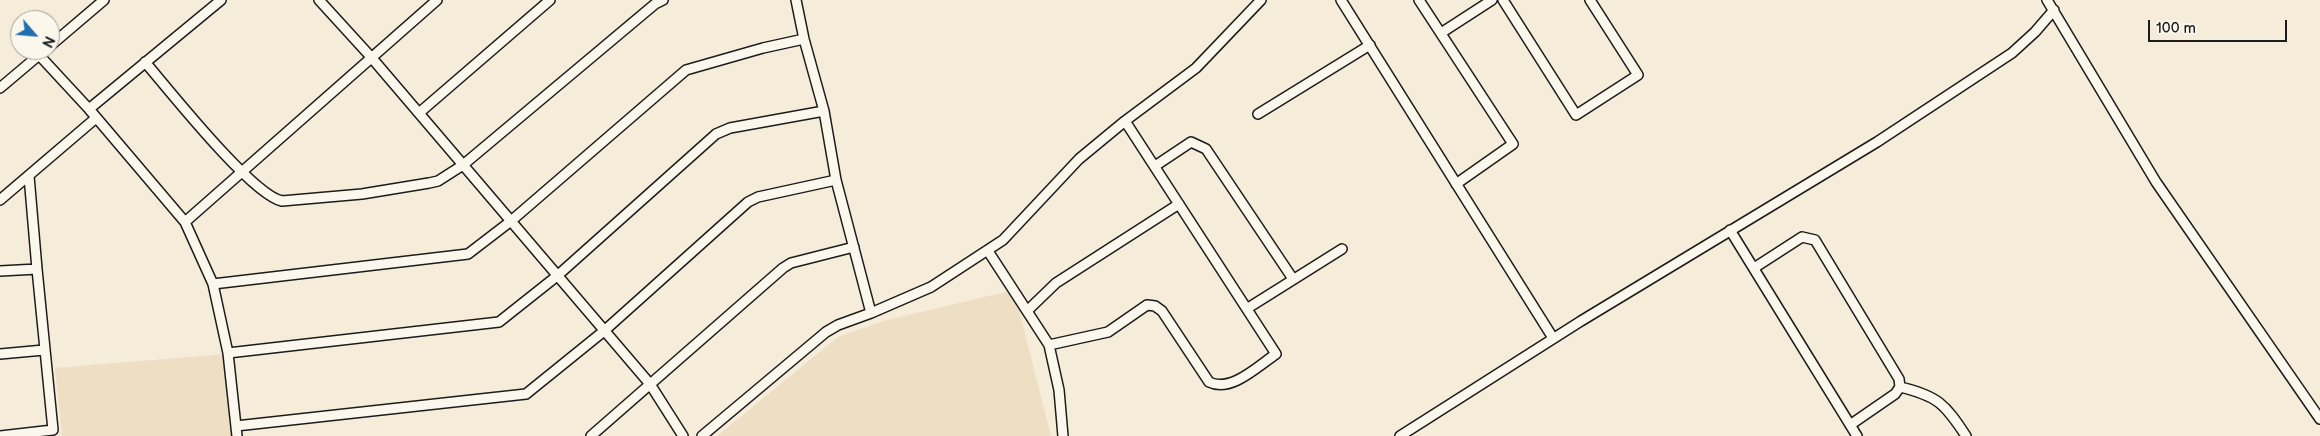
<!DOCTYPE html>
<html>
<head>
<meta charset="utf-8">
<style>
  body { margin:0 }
  #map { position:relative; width:2320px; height:436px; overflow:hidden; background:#f5ecda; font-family:"Balsamiq Sans",sans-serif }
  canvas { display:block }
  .north { position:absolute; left:10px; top:10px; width:50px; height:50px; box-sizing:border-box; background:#fbf7ec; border:1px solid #a29f99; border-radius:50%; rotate:117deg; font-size:14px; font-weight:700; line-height:20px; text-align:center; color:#1c1c1c }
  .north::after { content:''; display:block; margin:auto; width:18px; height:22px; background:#1f6fb2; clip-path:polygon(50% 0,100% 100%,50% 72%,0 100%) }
  .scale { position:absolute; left:2148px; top:20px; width:139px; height:22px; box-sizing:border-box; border:2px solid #1c1c1c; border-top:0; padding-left:6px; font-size:15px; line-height:18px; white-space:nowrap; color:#1c1c1c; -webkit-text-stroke:4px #fbf7ec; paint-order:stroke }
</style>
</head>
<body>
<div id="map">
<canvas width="2320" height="436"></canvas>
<div class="north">N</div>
<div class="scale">100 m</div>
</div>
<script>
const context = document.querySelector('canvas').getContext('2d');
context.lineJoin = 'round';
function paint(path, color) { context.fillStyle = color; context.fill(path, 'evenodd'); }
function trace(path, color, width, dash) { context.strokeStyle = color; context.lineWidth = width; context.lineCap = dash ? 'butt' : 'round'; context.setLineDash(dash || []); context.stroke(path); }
paint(new Path2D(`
  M 1014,290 L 1051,436 L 717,436 L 838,337 L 883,321 Z
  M 225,354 L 232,436 L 62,436 L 55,368 Z`), '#eedfc4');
const street = new Path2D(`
  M 319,0 L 371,57 L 650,384 L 683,436
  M 1341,0 L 1553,338
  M 1419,0 L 1513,144 L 1456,184
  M 1503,0 L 1576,115 L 1638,75 L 1590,0
  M 2047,0 L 2156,182 L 2320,419
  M 1441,33 L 1492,0
  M 50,46 L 104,0
  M 39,55 L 89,109 L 221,0
  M 145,62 C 169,90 252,195 282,201 L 362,194 L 429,183 L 438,181 L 463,165 L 655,4 L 663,0
  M 0,88 L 45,50
  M 89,109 L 185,222 L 213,284 L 228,353
  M 419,113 L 550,0
  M 1258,114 L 1370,45
  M 1155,166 L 1191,142 L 1206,149 L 1293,279
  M 29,176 L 37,269
  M 0,200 L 96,118
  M 185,222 L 437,0
  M 1730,230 L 1857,436
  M 988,251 L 1049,345 L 1059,390 L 1063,436
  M 1754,268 L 1802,237 L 1815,240 L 1899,379 L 1900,387 L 1895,394 L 1850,425
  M 0,271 L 37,269 L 53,430 L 0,436
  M 213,284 L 468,254 L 511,221 L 686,70 L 763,48 L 804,39
  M 1248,308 L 1342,249
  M 1027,311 L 1056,283 L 1179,204
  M 871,313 L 931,287 L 1003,240 L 1079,159 L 1125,121 L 1196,68 L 1261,0
  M 1049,345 L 1108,332 L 1147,305 L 1155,306 L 1162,311 L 1209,382 C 1231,393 1258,366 1276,354 L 1125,121
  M 0,354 L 44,350
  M 1900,387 C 1938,396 1945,404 1966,436
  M 236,426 L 526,394 L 604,331 L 748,202 L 758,197 L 836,180
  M 237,436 L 228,353 L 499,322 L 557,276 L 716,134 L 730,128 L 824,111
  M 591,436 L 783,268 L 791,263 L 854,247
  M 702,436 L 826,332 L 838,325 L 871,313 L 836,180 L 824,111 L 804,39 L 796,0
  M 1400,436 L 1581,321 L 1877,142 L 2012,53 L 2035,32 L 2054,10`);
trace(street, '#1c1c1c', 12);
trace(street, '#fbf7ec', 9);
</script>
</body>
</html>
